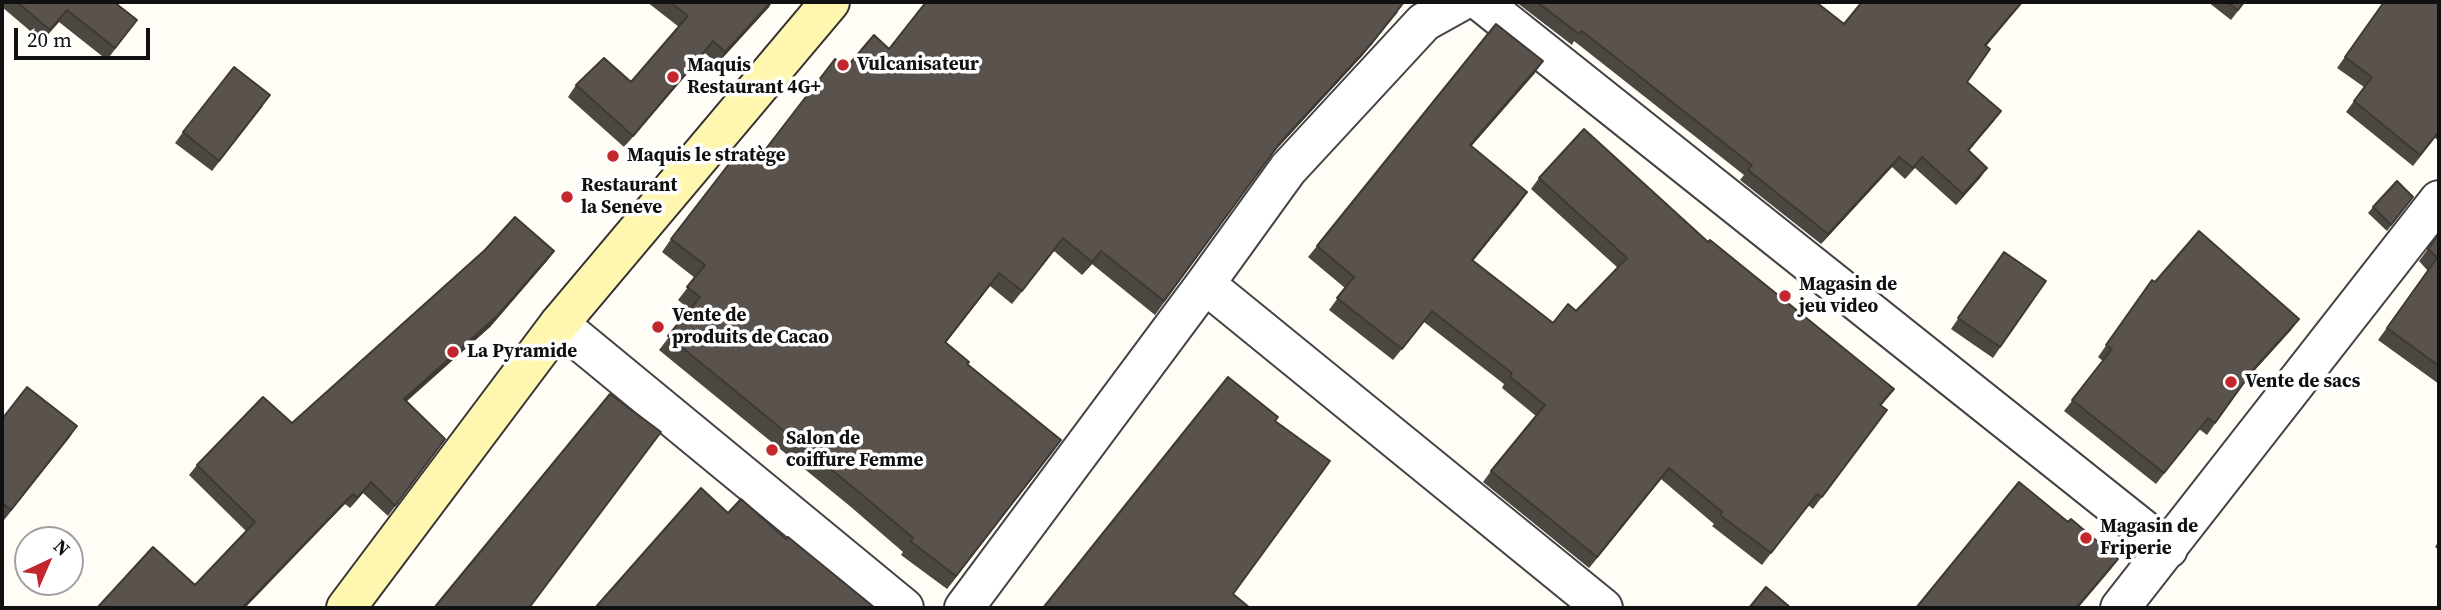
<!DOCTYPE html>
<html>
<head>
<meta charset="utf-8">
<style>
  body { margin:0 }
  #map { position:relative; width:2441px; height:610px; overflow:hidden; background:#fffdf5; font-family:"Source Serif 4",serif }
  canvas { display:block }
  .frame { position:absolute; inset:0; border:4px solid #111; pointer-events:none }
  .north { position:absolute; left:14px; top:526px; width:70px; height:70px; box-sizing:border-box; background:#fff; border:2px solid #a0a0a0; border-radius:50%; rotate:44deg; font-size:19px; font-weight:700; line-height:28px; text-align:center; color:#111 }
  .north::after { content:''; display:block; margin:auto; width:24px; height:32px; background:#c4262e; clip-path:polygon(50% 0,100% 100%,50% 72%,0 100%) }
  .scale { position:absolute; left:14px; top:28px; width:136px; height:32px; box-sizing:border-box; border:4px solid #111; border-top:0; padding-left:9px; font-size:21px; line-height:24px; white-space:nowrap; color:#111; -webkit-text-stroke:5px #fff; paint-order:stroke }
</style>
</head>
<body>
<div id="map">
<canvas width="2441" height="610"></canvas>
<div class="frame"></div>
<div class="north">N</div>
<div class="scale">20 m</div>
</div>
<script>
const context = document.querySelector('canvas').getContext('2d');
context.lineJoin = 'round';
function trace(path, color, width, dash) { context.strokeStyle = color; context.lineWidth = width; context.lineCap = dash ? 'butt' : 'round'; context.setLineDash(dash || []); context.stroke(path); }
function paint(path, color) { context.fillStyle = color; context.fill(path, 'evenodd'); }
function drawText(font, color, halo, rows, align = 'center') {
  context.font = font + ' "Source Serif 4",serif'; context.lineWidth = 7; context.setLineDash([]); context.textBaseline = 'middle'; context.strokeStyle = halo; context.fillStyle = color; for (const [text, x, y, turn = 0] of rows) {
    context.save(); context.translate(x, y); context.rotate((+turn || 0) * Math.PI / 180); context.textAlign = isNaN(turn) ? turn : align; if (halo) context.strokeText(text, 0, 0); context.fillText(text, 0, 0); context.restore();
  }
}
const street = new Path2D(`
  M 1481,2 L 2168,549
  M 1205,284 L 1603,608
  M 559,324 L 904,608
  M 964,608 L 1205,284 L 1288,169 L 1424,22 L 1460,2
  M 2120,608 L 2439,200`);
const secondary = new Path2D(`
  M 346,608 L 559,324 L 830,2`);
trace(street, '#444', 42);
trace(secondary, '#333', 42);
trace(street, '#fff', 38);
trace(secondary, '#fff6b0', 38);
paint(new Path2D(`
  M 2,2 L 114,2 L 137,20 L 107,60 L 59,22 L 42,41 L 2,7 Z
  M 647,2 L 771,2 L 769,7 L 717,64 L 705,53 L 624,147 L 568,97 L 576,85 L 631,82 L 679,27 Z
  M 1516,2 L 1816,2 L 1844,24 L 1986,46 L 1967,82 L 2001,111 L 1969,151 L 1987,168 L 1980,178 L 1956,205 L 1915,168 L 1905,179 L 1892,167 L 1821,244 L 1740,180 L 1744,175 L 1574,41 L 1572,45 Z
  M 2208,2 L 2245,2 L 2231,20 Z
  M 2384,2 L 2439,2 L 2439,141 L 2435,138 L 2413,166 L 2346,112 L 2364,87 L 2337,68 Z
  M 1398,12 L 1362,56 L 1270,156 L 1155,315 L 1092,264 L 1082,275 L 1054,251 L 1012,304 L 990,286 L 946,343 L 967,364 L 1061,440 L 947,589 L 901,555 L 903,552 L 851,507 L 659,350 L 690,310 L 678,300 L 695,278 L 662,252 L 671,239 L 755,163 L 846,68 L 889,49 Z
  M 1535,73 L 1471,146 L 1519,204 L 1473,261 L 1553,323 L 1576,311 L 1618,268 L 1531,189 L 1539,178 L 1708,242 L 1894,389 L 1881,406 L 1878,422 L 1813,509 L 1808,505 L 1762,565 L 1712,526 L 1714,524 L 1661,479 L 1589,568 L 1483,482 L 1491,471 L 1536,416 L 1502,388 L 1504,384 L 1424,322 L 1393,360 L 1329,310 L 1345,288 L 1308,257 L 1317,246 Z
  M 263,106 L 212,171 L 175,143 L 183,132 Z
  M 2413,197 L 2387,231 L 2368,213 L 2373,207 Z
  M 2439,234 L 2439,384 L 2378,340 L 2428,271 L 2419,261 Z
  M 554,251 L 546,262 L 490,327 L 406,402 L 445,439 L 388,516 L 363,493 L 350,508 L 345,504 L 195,585 L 246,531 L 189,475 L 197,465 L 292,423 Z
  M 2004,252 L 2046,281 L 1993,358 L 1951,329 Z
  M 2152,280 L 2155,282 L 2299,319 L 2291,330 L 2244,382 L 2207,435 L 2199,429 L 2156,484 L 2064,411 L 2103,361 L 2098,357 Z
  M 2,419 L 77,426 L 4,520 L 2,519 Z
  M 2439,541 L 2439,550 L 2435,547 Z`), '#4d4742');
paint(new Path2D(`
  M 771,2 L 772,2 L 769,7 L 717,64 L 725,52 Z
  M 1405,2 L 1362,56 L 1270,156 L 1155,315 L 1280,143 Z
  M 2022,2 L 2023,2 L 1978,56 L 1985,45 Z
  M 67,10 L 59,22 L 42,41 L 50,30 Z
  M 713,41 L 705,53 L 624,147 L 633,136 Z
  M 1543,61 L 1535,73 L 1462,157 L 1470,145 Z
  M 2001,111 L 1994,121 L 1960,161 L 1968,150 Z
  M 1899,157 L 1892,167 L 1821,244 L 1828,234 Z
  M 1987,168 L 1980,178 L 1956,205 L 1963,194 Z
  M 1527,192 L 1519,204 L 1464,271 L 1472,260 Z
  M 1063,238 L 1054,251 L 1012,304 L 1022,291 Z
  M 554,251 L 546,262 L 490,327 L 396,410 L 404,399 Z
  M 1101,251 L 1092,264 L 1082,275 L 1092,262 Z
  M 999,273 L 990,286 L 935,356 L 945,342 Z
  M 2299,319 L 2291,330 L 2244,382 L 2207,435 L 2253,370 Z
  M 77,426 L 70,437 L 4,520 L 11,510 Z
  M 1061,440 L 1052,453 L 947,589 L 956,576 Z
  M 1669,468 L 1661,479 L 1589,568 L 1597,557 Z
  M 371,482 L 363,493 L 350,508 L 357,498 Z
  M 353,494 L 345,504 L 245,608 L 242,608 Z
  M 2118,559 L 2111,569 L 2078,608 L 2076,608 Z`), '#3f3936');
const building = new Path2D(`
  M 17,2 L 114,2 L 137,20 L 115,48 L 67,10 L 50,30 Z
  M 670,2 L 771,2 L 725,52 L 713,41 L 633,136 L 576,85 L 604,58 L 631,82 L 688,16 Z
  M 926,2 L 1404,2 L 1372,43 L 1280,143 L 1164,301 L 1101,251 L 1092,262 L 1063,238 L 1022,291 L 999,273 L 945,342 L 969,362 L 967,364 L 1061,440 L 956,576 L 910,541 L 913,538 L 860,493 L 668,336 L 700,297 L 687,287 L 705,265 L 671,239 L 739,151 L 755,163 L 835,59 L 846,68 L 874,35 L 889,49 Z
  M 1537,2 L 1816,2 L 1844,24 L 1862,2 L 2022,2 L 1985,45 L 1990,49 L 1967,82 L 2001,111 L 1968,150 L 1987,168 L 1963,194 L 1922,157 L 1913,168 L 1899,157 L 1828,234 L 1748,170 L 1752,165 L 1582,31 L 1579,34 Z
  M 2227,2 L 2244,2 L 2238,10 Z
  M 2384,2 L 2439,2 L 2439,131 L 2420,155 L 2354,101 L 2372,77 L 2345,57 Z
  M 1496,24 L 1543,61 L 1470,145 L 1527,192 L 1472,260 L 1553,323 L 1568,304 L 1576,311 L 1627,258 L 1539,178 L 1584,129 L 1708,242 L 1710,240 L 1894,389 L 1880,405 L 1887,410 L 1822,497 L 1817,494 L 1771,553 L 1720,515 L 1722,512 L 1669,468 L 1597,557 L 1491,471 L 1545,405 L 1510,377 L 1512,373 L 1432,311 L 1402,349 L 1337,298 L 1354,277 L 1317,246 Z
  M 234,67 L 270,95 L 219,161 L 183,132 Z
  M 2397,181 L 2413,197 L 2391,225 L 2373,207 Z
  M 515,217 L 554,251 L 497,316 L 404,399 L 445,439 L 395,506 L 371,482 L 357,498 L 353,494 L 242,608 L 97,608 L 153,547 L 195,585 L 255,522 L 197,465 L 263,397 L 292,423 L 485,250 Z
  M 2199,231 L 2299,319 L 2253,370 L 2215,423 L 2208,418 L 2164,473 L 2072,400 L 2112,349 L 2106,345 L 2152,280 L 2155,282 Z
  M 2439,234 L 2439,366 L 2387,328 L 2437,258 L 2428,249 Z
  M 2004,252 L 2046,281 L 2000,347 L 1958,318 Z
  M 1228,377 L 1278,417 L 1275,421 L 1330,461 L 1233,594 L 1250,608 L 1043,608 Z
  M 27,387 L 77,426 L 11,510 L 2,503 L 2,419 Z
  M 610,394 L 661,432 L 529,608 L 434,608 Z
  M 2019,482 L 2068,522 L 2071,519 L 2118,559 L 2076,608 L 1916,608 Z
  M 701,488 L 728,513 L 741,499 L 786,539 L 788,537 L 875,608 L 595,608 Z
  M 1766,587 L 1791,608 L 1749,608 Z`);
paint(building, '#5a524d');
trace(building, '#3f3936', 2);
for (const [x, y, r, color] of [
  [843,65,7,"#c4262e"],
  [673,77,7,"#c4262e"],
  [613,156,7,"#c4262e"],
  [567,197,7,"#c4262e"],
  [1785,296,7,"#c4262e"],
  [658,327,7,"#c4262e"],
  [453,352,7,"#c4262e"],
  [2231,382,7,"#c4262e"],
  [772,450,7,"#c4262e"],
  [2086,538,7,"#c4262e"]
]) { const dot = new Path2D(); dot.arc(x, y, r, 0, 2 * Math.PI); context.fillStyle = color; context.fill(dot); trace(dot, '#fff', 2.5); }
drawText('bold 19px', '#111', '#fff', [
  ["Vulcanisateur",857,65],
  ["Maquis",687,66],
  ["Restaurant 4G+",687,88],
  ["Maquis le stratège",627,156],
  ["Restaurant",581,186],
  ["la Seneve",581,208],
  ["Magasin de",1799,285],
  ["jeu video",1799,307],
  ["Vente de",672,316],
  ["produits de Cacao",672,338],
  ["La Pyramide",467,352],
  ["Vente de sacs",2245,382],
  ["Salon de",786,439],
  ["coiffure Femme",786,461],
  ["Magasin de",2100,527],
  ["Friperie",2100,549]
], 'left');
</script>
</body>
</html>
